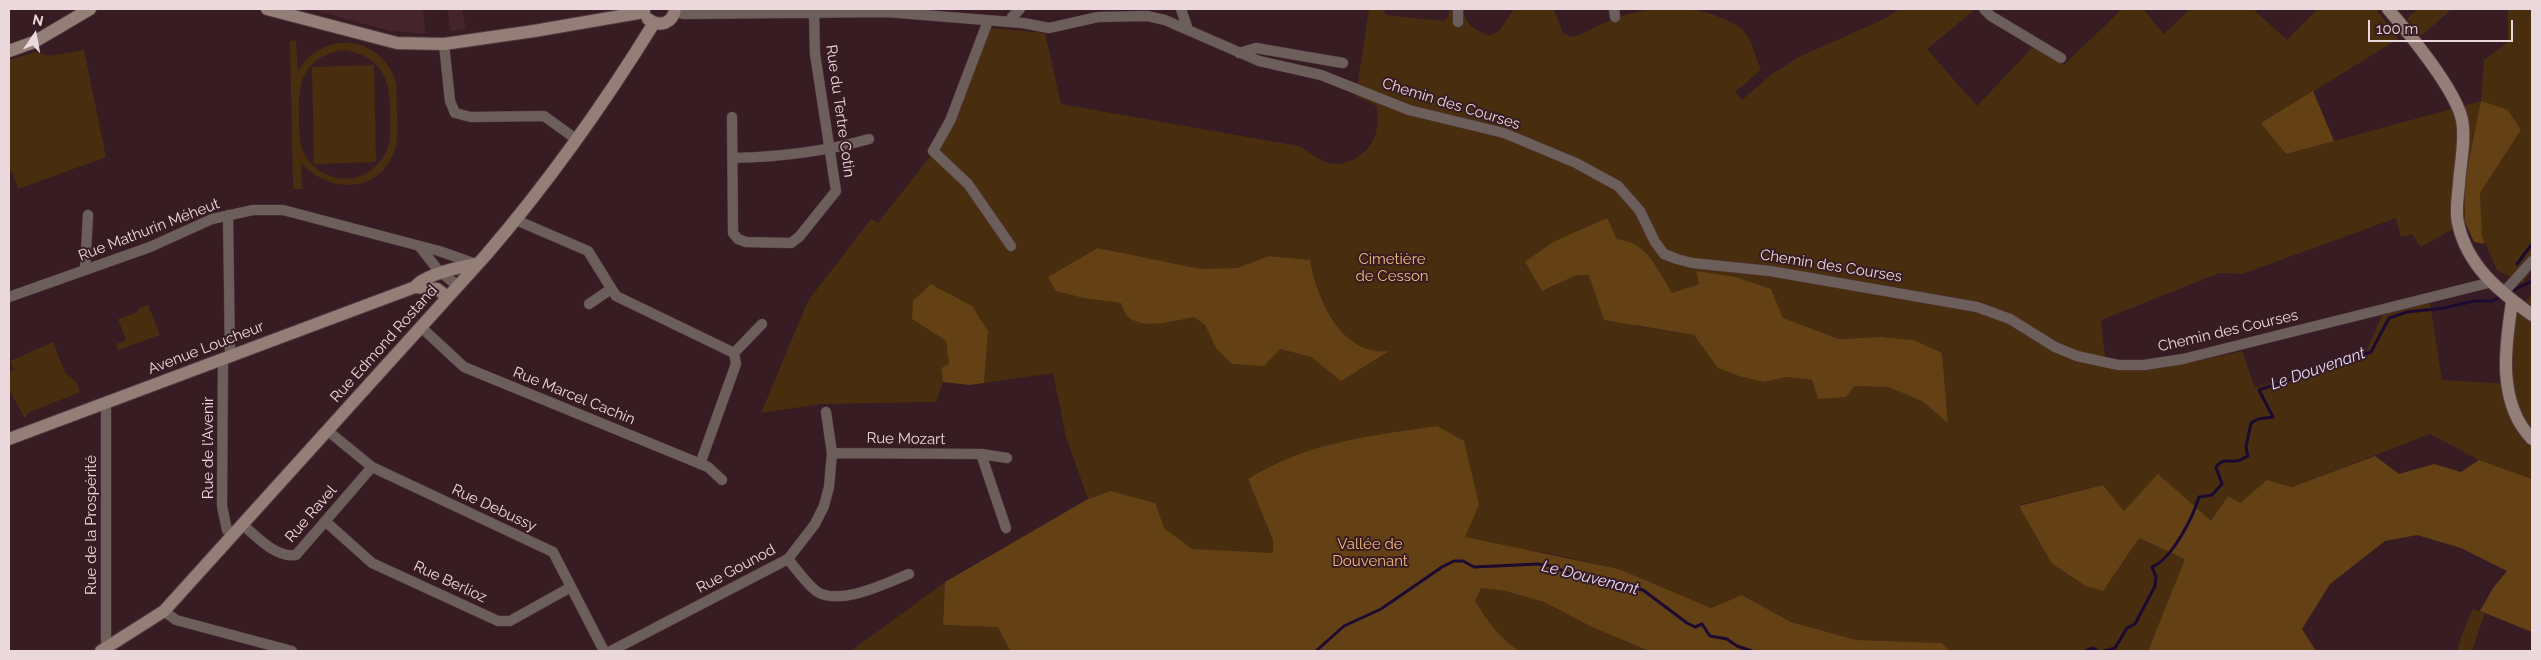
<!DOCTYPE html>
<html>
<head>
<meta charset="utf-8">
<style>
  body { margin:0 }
  #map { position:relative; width:2541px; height:660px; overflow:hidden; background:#371c23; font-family:Raleway,sans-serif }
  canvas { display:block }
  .frame { position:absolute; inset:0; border:10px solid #ebd8dc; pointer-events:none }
  .north { position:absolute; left:10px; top:10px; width:50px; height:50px; -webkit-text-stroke:4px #371c23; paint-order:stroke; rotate:12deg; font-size:14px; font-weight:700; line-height:20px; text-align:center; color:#ebd8dc }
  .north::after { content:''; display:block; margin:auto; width:18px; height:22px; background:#ebd8dc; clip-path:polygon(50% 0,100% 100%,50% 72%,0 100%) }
  .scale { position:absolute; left:2368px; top:20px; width:145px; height:22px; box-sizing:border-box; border:2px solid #ebd8dc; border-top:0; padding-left:6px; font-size:15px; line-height:18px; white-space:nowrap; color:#ebd8dc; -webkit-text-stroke:4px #371c23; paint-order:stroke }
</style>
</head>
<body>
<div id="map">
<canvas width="2541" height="660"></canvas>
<div class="frame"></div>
<div class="north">N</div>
<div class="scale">100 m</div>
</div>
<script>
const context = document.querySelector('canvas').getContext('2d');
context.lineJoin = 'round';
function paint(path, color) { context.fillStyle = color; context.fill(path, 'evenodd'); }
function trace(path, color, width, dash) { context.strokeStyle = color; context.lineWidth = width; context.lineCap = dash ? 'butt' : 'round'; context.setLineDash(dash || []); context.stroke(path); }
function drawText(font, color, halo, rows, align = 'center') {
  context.font = font + ' Raleway,sans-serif'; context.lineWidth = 4; context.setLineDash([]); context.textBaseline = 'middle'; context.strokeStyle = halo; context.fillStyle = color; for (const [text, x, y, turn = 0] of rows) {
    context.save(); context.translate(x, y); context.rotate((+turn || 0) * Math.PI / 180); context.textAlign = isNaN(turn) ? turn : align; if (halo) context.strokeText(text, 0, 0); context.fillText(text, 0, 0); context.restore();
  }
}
paint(new Path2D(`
  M 310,9 L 423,9 L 426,34 L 390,31 Z
  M 447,9 L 462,9 L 466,29 L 451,31 Z`), '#45242d');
paint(new Path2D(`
  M 1369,9 L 1384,9 L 1385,15 L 1443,21 L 1448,17 L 1449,9 L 1463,9 C 1465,25 1475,29 1488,36 L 1499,31 L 1514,9 L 1554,9 L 1563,33 L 1571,37 C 1585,34 1596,26 1609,21 C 1646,6 1687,2 1724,19 C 1731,22 1742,28 1746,34 C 1753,44 1756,59 1761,70 L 1735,92 L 1742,100 L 1772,74 L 1799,57 L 1884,19 L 1900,9 L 1973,9 L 1973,11 L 1927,49 L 1977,106 L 2034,46 L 2064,65 L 2122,9 L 2143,9 L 2164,34 L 2190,9 L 2253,9 L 2287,40 L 2318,9 L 2376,9 L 2398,39 L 2262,123 L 2286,154 L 2481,101 L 2484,60 L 2508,42 L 2508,9 L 2532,9 L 2532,269 L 2523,283 L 2497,270 L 2482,235 L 2480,214 L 2480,193 L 2521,130 L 2482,101 L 2465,180 L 2465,222 L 2421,247 L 2412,234 L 2401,237 L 2396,218 L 2242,274 L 2219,273 L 2101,320 L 2106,367 C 2153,372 2196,362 2242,351 L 2255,388 L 2366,352 L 2382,315 L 2430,303 L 2442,380 L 2512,384 L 2515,314 L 2532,294 L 2532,479 L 2479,460 L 2430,434 L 2292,487 L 2267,480 L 2239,504 L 2228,496 L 2211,521 L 2123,511 L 2103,485 L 2019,505 L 2052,564 L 2086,586 L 2103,591 L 2139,537 L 2186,559 L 2148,651 L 1950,651 L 1942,643 L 1856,640 L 1791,622 L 1742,595 L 1711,608 L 1619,569 L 1553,554 L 1474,541 L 1464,537 L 1479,505 L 1248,479 L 1273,540 L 1273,553 L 1192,550 L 1164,529 L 1154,503 L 1111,491 L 1088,499 L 1066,437 L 1053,373 L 984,383 L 988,331 L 972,306 L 932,284 L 912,319 L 946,341 L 949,364 L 941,368 L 943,382 L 936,402 L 821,404 L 761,413 L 808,301 L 871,219 L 878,223 L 943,140 L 989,28 L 1045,33 L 1061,104 L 1298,146 C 1308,151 1318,160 1329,163 C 1349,168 1370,152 1376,133 C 1378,125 1377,114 1377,106 L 1356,96 ZM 1617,239 C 1647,241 1659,270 1672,294 L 1699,284 L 1697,271 L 1771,289 L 1783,318 L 1839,339 L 1881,337 L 1914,340 L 1942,353 L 1948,423 L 1922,401 L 1888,387 L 1854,386 L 1787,377 L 1764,382 L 1706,350 L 1694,335 L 1636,326 L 1590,275 L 1577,275 L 1543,291 L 1525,263 L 1553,242 ZM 1099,248 L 1201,269 L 1237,268 L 1269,256 L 1310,260 C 1317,298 1341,356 1388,351 L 1341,380 L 1311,357 L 1280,349 L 1216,348 L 1205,325 L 1194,317 L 1167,323 L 1127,316 L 1121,303 L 1083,298 L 1056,291 Z
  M 2417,9 L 2452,9 L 2421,36 L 2407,19 Z
  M 296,40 L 298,72 C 306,55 321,46 339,43 C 363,39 389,57 395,80 C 398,90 396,103 397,114 C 397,126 399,140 394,152 C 377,195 329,193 301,163 L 302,189 L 293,189 L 290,41 ZM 344,50 C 393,58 391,94 390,134 C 390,150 381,164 368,172 C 346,187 311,175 302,149 C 299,138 299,127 299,115 C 298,79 305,56 344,50 Z
  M 84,50 L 106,157 L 18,189 L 12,171 L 9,172 L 9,60 L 36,52 L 50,56 Z
  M 374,65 L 376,162 L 314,164 L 312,67 Z
  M 148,305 L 160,335 L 118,350 L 116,344 L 126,340 L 118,319 L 138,312 L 139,308 Z
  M 53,342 L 65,373 L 76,381 L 80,392 L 28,413 L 25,418 L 9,390 L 9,372 L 14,370 L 10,361 Z
  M 945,582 L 943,625 L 998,627 L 1010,651 L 851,651 Z
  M 1480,588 L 1505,591 L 1544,602 L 1592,627 L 1649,651 L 1520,651 C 1500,641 1486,619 1475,601 Z
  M 2473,609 L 2485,613 L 2472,651 L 2457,651 L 2461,637 Z`), '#482e0e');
paint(new Path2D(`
  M 2313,91 L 2334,141 L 2286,154 L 2261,123 Z
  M 2481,101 L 2508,110 L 2521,130 L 2480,193 L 2482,235 L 2485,244 L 2474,242 L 2465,222 L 2465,180 Z
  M 1607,218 L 1617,239 C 1648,242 1657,269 1672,293 L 1699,284 L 1696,271 L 1735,277 L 1771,289 L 1783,318 L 1839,339 L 1881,337 L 1914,340 L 1942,353 L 1948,423 L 1922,401 L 1888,387 L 1854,386 L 1846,397 L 1818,399 L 1812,380 L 1787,377 L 1764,382 L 1739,376 L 1718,368 L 1694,335 L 1604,320 L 1589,275 L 1577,275 L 1542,291 L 1525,262 L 1553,242 Z
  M 1098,248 L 1201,269 L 1237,268 L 1269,256 L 1310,260 C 1317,299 1341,356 1389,351 L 1341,381 L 1311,357 L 1280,349 L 1264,366 L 1232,364 L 1216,348 L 1205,325 L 1194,317 C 1175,321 1145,330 1128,317 C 1125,314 1123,307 1121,303 L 1083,298 L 1056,291 L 1048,277 Z
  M 931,284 L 972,306 L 988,331 L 984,383 L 970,385 L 943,382 L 941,368 L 949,364 L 946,341 L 912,319 L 913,301 Z
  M 1437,426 L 1464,441 L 1479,505 L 1465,537 L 1619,569 L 1711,608 L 1742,595 L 1791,622 L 1856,640 L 1942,643 L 1950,651 L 1649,651 L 1592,627 L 1544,602 L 1505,591 L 1481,588 L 1475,601 C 1486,619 1501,641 1520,651 L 1010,651 L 998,627 L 943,625 L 945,582 L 1088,499 L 1111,491 L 1155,503 L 1164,528 L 1192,549 L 1273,553 L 1273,540 L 1248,479 C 1308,442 1369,436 1437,426 Z
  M 2375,456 L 2399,474 L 2434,464 L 2461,472 L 2479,460 L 2532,479 L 2532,632 L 2480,611 L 2493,588 L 2507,571 L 2461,548 L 2417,535 L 2385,541 L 2330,584 L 2302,629 L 2316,651 L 2148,651 L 2185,559 L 2139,538 L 2103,591 L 2086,586 L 2052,564 L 2019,506 L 2103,485 L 2124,511 L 2158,474 L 2211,521 L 2228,496 L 2240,503 L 2267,480 L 2292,487 Z`), '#644115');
trace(new Path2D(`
  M 2517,264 L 2532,244
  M 2508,293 L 2532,281
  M 1316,651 L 1344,626 L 1381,609 L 1442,567 L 1454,561 L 1463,561 L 1474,567 L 1538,564 L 1551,566 L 1578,577 L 1643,590 L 1687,623 L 1695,627 L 1702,624 L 1710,636 L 1727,639 L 1737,646 L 1752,651
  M 2085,651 L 2093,648 L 2098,651
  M 2104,651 L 2115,648 L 2127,628 L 2135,624 L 2155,586 L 2156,577 L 2152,567 C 2172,559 2193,517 2199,497 L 2212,495 L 2222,484 L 2216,467 C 2223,458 2226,462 2236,461 C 2240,461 2245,457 2248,456 L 2246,447 L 2251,423 L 2258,419 L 2273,417 L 2259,390 L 2371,352 L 2389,318 L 2407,312 L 2444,308 L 2474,301 L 2492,301 L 2503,296`), '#1c0a32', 3);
const street = new Path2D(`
  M 1181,9 L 1188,30
  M 1614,9 L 1615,17
  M 1984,9 L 1991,16 L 2061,58
  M 675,12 L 683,14 L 886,12 L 1023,23 L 1049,28 L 1098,17 L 1147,16 L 1165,20 L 1259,61 L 1321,75 L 1409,110 L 1504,133 L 1576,163 L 1618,186 L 1640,211 L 1655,242 L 1664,254 L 1677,259 L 1692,263 L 1770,271 L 1977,307 L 2010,319 L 2055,347 L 2077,356 L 2118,365 L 2144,365 L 2183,359 L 2492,282
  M 988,21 L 950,121 L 933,151 L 968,184 L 1011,246
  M 1010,22 L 1012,17 L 1020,9
  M 1458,22 L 1458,9
  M 444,44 L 450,101 L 455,113 L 471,117 L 544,116 L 576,139
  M 1239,53 L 1256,48 L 1343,63
  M 732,117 L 733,233 L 738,239 L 746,242 L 791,243 L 799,237 L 836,191 L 815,54 L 814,12
  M 732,158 C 779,157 824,152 869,139
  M 228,215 L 230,356
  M 516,220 L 588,251 L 616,296 L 734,353 L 736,364 L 700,464
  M 420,247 L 438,270 L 458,286
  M 85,270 L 88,215
  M 2504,292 L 2532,261
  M 9,297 L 150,247 L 212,219 L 253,210 L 283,210 L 439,251 L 476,264
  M 589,304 L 611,289
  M 422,328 L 464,367 L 708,467 L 722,480
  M 734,353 L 762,324
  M 223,359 L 222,506 L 227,530 L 233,535
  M 106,402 L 106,641 L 109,646
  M 328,431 L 372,467 L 553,552 L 604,651
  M 832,453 L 981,454 L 1007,458
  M 981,454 L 1006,528
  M 325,521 L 372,563 L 498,621 L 510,621 L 571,587
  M 243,525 C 257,537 276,558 296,555 L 372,467
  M 788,559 C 797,570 805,582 816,591 C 839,607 886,583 909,574
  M 164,611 L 176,620 L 292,651
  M 611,651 L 788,559 L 815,524 L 824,506 L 829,487 L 832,453 L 826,412`);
const secondary = new Path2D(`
  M 267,9 L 397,43 L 444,44 L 534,31 L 644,12
  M 2388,9 C 2408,32 2456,90 2462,120 C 2466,140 2460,164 2459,184 C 2458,196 2455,211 2458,223 C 2467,266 2499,291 2532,315
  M 648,19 C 660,28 673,23 675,9
  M 9,51 L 34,42 L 90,9
  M 415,287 C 425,274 460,267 477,264
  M 2512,302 C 2505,347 2497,403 2532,439
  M 9,439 L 415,287 L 437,289 L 448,297
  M 101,651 L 164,611 L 486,255 C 548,183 604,104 654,23`);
trace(street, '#543a41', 11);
trace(secondary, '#543a41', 14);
trace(street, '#6c5e5a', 10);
trace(secondary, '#947e78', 12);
drawText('15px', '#ebd8dc', '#371c23', [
  ["Chemin des Courses",1451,104,17],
  ["Rue du Tertre Cotin",840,111,82],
  ["Rue Mathurin Méheut",149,230,-21],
  ["Chemin des Courses",1831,266,9],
  ["Chemin des Courses",2228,331,-13],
  ["Rue Edmond Rostand",384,344,-48],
  ["Avenue Loucheur",206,348,-21],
  ["Rue Marcel Cachin",574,396,22],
  ["Rue Mozart",906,439,1],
  ["Rue de l'Avenir",208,448,-90],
  ["Rue Debussy",494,508,25],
  ["Rue Ravel",311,514,-49],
  ["Rue de la Prospérité",91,525,-90],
  ["Rue Gounod",736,569,-28],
  ["Rue Berlioz",450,582,25]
]);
drawText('15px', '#f6bb7b', '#371c23', [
  ["Cimetière",1392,259],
  ["de Cesson",1392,276],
  ["Vallée de",1370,544],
  ["Douvenant",1370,561]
]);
drawText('italic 16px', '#e4daf9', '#371c23', [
  ["Le Douvenant",2318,369,-19],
  ["Le Douvenant",1590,578,14]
]);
</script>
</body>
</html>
